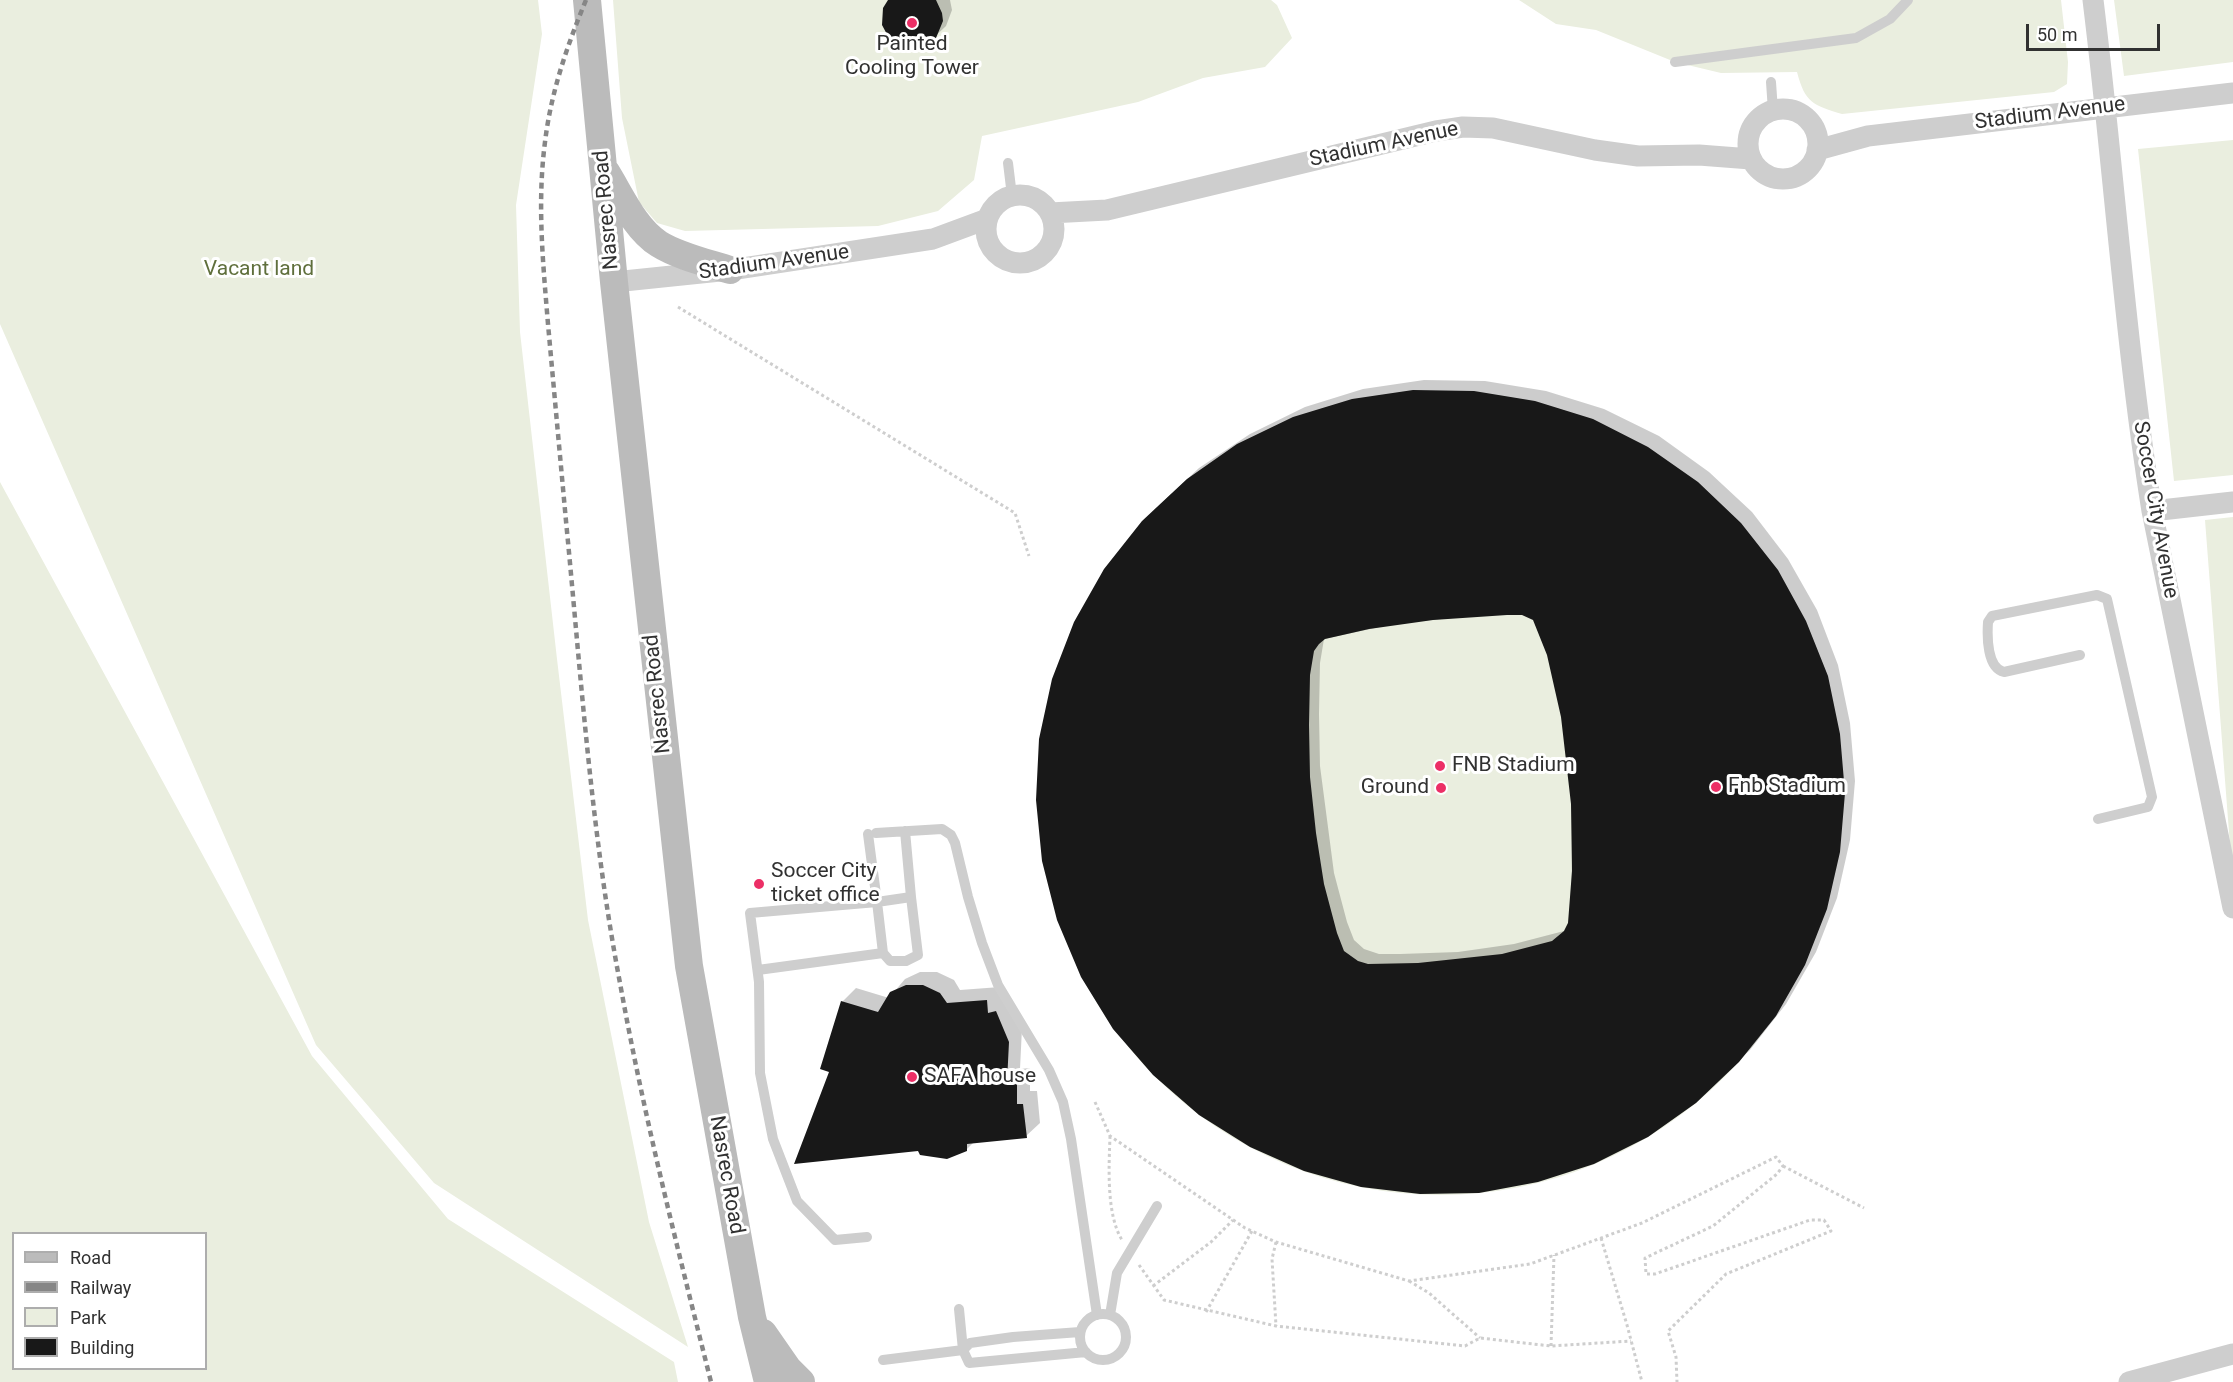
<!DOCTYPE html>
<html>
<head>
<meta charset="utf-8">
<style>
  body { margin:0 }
  #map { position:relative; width:2233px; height:1382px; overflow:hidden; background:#fff; font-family:Roboto,sans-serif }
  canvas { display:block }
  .legend { position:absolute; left:12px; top:1232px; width:195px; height:138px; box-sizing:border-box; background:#fff; border:2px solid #adadad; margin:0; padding:8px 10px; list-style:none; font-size:18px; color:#313131 }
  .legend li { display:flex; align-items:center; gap:12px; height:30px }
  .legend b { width:30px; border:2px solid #adadad }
  .scale { position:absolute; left:2026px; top:24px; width:134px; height:27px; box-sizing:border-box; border:3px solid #313131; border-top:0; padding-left:8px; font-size:18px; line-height:21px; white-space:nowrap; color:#313131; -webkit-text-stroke:4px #fff; paint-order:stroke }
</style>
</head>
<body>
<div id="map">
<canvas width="2233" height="1382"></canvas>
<ul class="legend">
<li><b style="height:8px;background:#bbb"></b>Road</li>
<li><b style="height:8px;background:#868686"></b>Railway</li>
<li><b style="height:16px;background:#eaeedf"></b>Park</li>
<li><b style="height:16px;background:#181818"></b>Building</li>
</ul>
<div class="scale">50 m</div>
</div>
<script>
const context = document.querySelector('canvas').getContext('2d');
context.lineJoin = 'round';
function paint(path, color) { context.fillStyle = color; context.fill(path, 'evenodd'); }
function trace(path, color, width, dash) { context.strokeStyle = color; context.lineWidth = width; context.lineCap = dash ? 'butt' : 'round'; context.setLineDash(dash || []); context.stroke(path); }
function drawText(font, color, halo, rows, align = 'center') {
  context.font = font + ' Roboto,sans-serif'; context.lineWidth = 6; context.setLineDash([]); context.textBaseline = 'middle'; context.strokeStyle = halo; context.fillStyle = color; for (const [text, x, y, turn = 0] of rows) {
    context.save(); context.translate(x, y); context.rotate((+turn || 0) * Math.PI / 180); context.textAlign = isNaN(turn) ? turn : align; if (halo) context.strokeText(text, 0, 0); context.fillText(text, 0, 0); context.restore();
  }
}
paint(new Path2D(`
  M 0,0 L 538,0 L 542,34 L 516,205 L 520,332 L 557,659 L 588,920 L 649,1222 L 688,1347 L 434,1183 L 316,1045 L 0,324 Z
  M 613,0 L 1271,0 L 1277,5 L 1292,38 L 1265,67 L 1203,78 L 1138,102 L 982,136 L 974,180 L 938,211 L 878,226 L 685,231 L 657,223 L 639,202 L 622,118 Z
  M 1519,0 L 2061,0 L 2068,62 L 2067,84 L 2054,92 L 1842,114 C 1813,105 1805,103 1797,72 L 1721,73 L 1675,62 L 1596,30 L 1556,24 Z
  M 2114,0 L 2233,0 L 2233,62 L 2124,76 Z
  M 2233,140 L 2233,475 L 2174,481 L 2138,149 Z
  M1038 793a402 402 0 1 1 804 0a402 402 0 1 1-804 0Z
  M 0,482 L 312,1056 L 448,1219 L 674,1362 L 678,1382 L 0,1382 ZM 14,1234 L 206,1234 L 206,1368 L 14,1368 Z
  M 2233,517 L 2233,884 L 2205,520 Z`), '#eaeedf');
paint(new Path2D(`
  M 890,0 L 950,0 L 952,10 L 946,26 L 929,42 Z
  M 1424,380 L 1485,381 L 1546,391 L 1604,409 L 1659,436 L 1709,472 L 1752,512 L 1788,559 L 1817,610 L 1838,665 L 1850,723 L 1855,781 L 1850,840 L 1837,898 L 1816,952 L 1786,1004 L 1750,1050 L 1695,1102 L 1043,861 L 1154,510 L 1199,468 L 1250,434 L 1305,407 L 1363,389 ZM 1507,613 L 1523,614 L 1534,619 L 1548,655 L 1563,716 L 1573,804 L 1571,917 L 1564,931 L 1514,944 L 1458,952 L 1400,954 L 1379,954 L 1364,949 L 1354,940 L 1347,922 L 1334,873 L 1320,766 L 1319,714 L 1320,663 L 1324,639 L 1398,623 Z
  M 920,972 L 937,972 L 954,980 L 960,990 L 1000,987 L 1022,1028 L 1020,1069 L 1030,1068 L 1030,1091 L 1037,1091 L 1040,1123 L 1026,1136 L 974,1142 L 966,1150 L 919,1149 L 831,1071 L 842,1002 L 856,988 L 889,998 L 905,979 Z`), '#0003');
paint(new Path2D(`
  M 888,0 L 936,0 L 942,13 L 943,21 L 936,38 L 930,44 L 914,50 L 905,49 L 890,40 L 882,25 L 883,8 Z
  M 1413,390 L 1474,391 L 1535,401 L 1593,419 L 1648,447 L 1698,482 L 1741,523 L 1778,570 L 1806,621 L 1828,676 L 1840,734 L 1845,793 L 1840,852 L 1827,909 L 1805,965 L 1776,1016 L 1739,1062 L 1696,1103 L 1648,1137 L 1594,1164 L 1538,1182 L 1479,1193 L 1420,1194 L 1361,1187 L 1304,1171 L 1250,1147 L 1199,1115 L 1153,1075 L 1113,1029 L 1081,977 L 1057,920 L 1042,861 L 1036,800 L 1039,739 L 1052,679 L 1074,622 L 1104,569 L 1142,521 L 1187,479 L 1237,444 L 1293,417 L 1352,399 ZM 1507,615 L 1522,615 L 1533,620 L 1547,655 L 1561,717 L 1571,804 L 1572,871 L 1568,923 L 1564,931 L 1552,941 L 1502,954 L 1418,963 L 1368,964 L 1358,961 L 1344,951 L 1337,933 L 1324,884 L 1316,833 L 1310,777 L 1309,725 L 1310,675 L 1314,651 L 1319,644 L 1325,639 L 1369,629 L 1433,620 Z
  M 906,985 L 923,985 L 940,993 L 947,1003 L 987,1000 L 988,1013 L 996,1011 L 1009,1042 L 1007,1082 L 1017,1081 L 1017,1104 L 1023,1104 L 1027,1138 L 967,1144 L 967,1151 L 947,1159 L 920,1155 L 918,1151 L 794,1164 L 829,1072 L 820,1069 L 841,1001 L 878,1012 L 890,992 Z`), '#181818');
trace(new Path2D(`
  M 678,307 L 1015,513 L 1029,556
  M 1095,1102 L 1110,1136 L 1245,1228 L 1276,1242 L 1409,1281 L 1530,1264 L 1642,1223 L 1776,1157 L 1783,1166 L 1777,1174 L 1713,1226 L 1645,1258 L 1646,1274 L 1655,1274 L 1810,1220 L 1824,1220 L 1831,1231 L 1726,1274 L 1668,1331 L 1676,1357 L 1677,1382
  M 1110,1136 C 1109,1166 1106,1214 1122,1240
  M 1783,1166 L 1864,1208
  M 1601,1238 L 1627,1325 L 1642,1382
  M 1276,1242 L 1272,1259 L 1276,1326
  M 1139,1265 L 1164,1300 L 1276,1326 L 1465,1346 L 1480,1338 L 1551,1346 L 1631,1341
  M 1409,1281 L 1429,1293 L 1480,1338
  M 1153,1286 L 1211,1242 L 1233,1220
  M 1206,1312 L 1252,1231
  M 1551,1346 L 1554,1255`), '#cecece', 3, [3, 3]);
trace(new Path2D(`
  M 1675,62 L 1856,38 L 1890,19 L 1908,0
  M 1771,82 L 1773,111
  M 1008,163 L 1012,196
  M 2080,655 L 2004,672 C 1987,668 1987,637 1988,622 L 1992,616 L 2097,595 L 2107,599 L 2152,797 L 2148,807 L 2098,819
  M 876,833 L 942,829 L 951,835 L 955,843 L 968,897 L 982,943 L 998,985 L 1049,1070 L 1063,1102 L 1071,1139 L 1097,1315
  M 883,953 L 890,961 L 906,961 L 918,955 L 911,897
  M 758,970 L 883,953 L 877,902 L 911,897 L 905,831
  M 867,1237 L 835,1240 L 797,1201 L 773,1139 L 760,1073 L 759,982 L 750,913 L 877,902 L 868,834
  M 959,1309 L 963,1350 L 969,1363 L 1086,1352
  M1080 1337a23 23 0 1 1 46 0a23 23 0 1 1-46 0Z
  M 1110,1315 L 1117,1273 L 1157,1206
  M 883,1360 L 963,1350 L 970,1343 L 1013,1337 L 1080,1332`), '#cecece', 10);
trace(new Path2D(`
  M 2093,0 C 2114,170 2125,342 2152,511 L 2233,908
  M1748 144a35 35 0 1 1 70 0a35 35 0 1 1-70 0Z
  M 1817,150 L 1868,136 L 2233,93
  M986 229a34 34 0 1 1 68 0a34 34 0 1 1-68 0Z
  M 1050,213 L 1107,210 L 1436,131 L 1463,127 L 1493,128 L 1595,150 L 1638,156 L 1699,155 L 1751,159
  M 614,282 L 730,270 L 933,239 L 987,219
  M 2152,511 L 2233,502
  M 2129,1382 L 2233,1354`), '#cecece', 21);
trace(new Path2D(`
  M 587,0 L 614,282 L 689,966 L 752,1317 L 768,1382
  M 606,172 C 621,196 635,229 659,244 C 678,256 708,263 730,270
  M 763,1333 L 788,1369 L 801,1382`), '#bbb', 28);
trace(new Path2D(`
  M 586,0 C 567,46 551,92 545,142 C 537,203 543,263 548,324 C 554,390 560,456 566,521 C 581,675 591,831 620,983 C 644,1117 678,1250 711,1382`), '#868686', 4.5, [6, 4.5]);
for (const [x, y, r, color] of [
  [912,23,6,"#ec2f66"],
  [1440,766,6,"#ec2f66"],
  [1716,787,6,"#ec2f66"],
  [1441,788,6,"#ec2f66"],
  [759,884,6,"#ec2f66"],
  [912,1077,6,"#ec2f66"]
]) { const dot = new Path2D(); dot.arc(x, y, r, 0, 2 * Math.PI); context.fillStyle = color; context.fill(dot); trace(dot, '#fff', 2); }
drawText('21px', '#313131', '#fff', [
  ["Painted",912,45,"center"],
  ["Cooling Tower",912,69,"center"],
  ["FNB Stadium",1452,766],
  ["Fnb Stadium",1728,787],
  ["Ground",1429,788,"right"],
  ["Soccer City",771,872],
  ["ticket office",771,896],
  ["SAFA house",924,1077]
], 'left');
drawText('21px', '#313131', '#fff', [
  ["Stadium Avenue",2050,114,-7],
  ["Stadium Avenue",1384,145,-12],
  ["Nasrec Road",607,210,-95],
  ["Stadium Avenue",774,263,-8],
  ["Soccer City Avenue",2155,510,80],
  ["Nasrec Road",658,694,-96],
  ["Nasrec Road",726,1175,80]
]);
drawText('21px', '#5f6f3c', '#fff', [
  ["Vacant land",259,270]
]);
</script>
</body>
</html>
